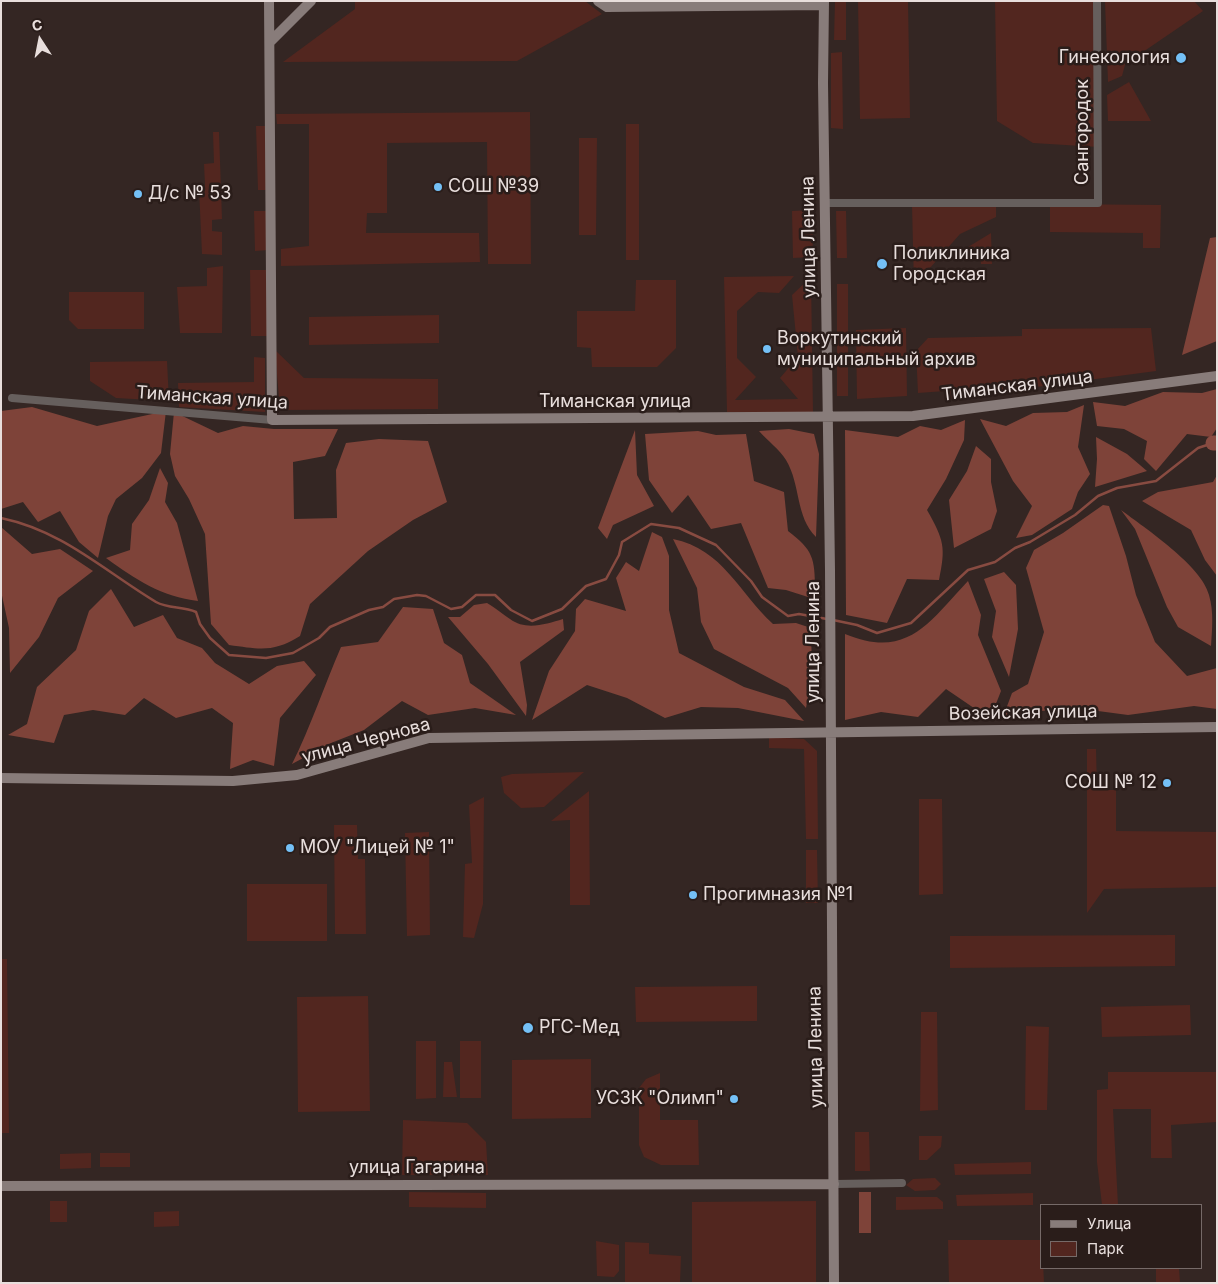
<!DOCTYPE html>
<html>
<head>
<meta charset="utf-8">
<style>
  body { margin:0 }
  #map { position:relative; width:1218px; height:1284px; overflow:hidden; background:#342623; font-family:Inter,sans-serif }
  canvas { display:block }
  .frame { position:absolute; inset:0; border:2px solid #e8dedc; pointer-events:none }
  .legend { position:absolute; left:1040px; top:1204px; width:162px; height:65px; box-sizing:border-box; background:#2a1d1a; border:1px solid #766a68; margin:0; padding:6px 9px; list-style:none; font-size:15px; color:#e8dedc }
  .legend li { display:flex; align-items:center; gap:10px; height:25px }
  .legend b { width:25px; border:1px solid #766a68 }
  .north { position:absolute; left:15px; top:15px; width:50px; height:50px; -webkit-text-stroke:4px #2a1d1a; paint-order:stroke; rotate:349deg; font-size:14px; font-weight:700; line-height:20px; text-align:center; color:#e8dedc }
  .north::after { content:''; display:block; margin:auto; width:18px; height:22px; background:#e8dedc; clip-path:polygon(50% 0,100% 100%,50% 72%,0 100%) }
</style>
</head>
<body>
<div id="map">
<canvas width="1218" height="1284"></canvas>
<div class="frame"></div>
<ul class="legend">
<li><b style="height:6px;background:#887c7a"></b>Улица</li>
<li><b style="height:14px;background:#52261f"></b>Парк</li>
</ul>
<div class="north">С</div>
</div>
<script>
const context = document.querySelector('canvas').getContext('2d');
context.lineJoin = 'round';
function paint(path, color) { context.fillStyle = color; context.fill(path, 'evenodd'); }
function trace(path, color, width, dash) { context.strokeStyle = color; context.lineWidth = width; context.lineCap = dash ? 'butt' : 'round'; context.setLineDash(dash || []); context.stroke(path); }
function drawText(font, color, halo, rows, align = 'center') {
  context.font = font + ' Inter,sans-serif'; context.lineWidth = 5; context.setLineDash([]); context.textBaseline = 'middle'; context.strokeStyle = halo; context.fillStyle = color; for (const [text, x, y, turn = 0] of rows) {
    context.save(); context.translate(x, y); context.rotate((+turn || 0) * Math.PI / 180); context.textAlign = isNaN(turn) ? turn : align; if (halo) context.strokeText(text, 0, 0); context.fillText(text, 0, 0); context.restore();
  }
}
paint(new Path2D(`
  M 355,1 L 585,1 L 602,14 L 517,61 L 283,62 L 355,9 Z
  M 835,1 L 846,1 L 846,40 L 834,40 Z
  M 858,1 L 908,1 L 910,118 L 860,119 Z
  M 995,1 L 1096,1 L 1098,147 L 1033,143 L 997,121 Z
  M 1105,1 L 1194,1 L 1203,11 L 1140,54 L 1129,50 L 1122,76 L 1108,82 Z
  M 842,52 L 843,129 L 831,128 L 831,53 Z
  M 1129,82 L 1151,121 L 1108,121 L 1107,95 Z
  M 530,112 L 531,264 L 488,264 L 487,142 L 387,143 L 387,213 L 367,213 L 366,233 L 479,233 L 480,262 L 281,266 L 281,249 L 309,246 L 309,124 L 277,124 L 276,114 Z
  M 626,124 L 639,124 L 639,260 L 626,260 Z
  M 256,126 L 265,126 L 267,190 L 258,190 Z
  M 213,132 L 219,132 L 222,219 L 212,220 L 212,231 L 222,232 L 222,255 L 202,254 L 199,188 L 205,185 L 204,164 L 214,163 Z
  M 579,138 L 597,138 L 596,235 L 579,235 Z
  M 996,204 L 996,217 L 960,234 L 914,286 L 912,205 Z
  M 1050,204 L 1161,205 L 1160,248 L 1143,248 L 1143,233 L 1050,232 Z
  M 812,210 L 813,257 L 793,258 L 792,211 Z
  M 254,211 L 268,211 L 269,250 L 255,251 Z
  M 836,211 L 846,211 L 847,258 L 837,258 Z
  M 991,233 L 992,264 L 981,264 L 980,254 L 955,255 Z
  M 223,266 L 222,333 L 180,333 L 177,287 L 207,286 L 207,268 Z
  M 250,270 L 267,270 L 268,336 L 251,336 Z
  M 794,276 L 779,293 L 758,292 L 737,311 L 737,358 L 756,377 L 735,400 L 798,399 L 780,378 L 798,357 L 792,295 L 811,277 L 813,413 L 727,412 L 724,277 Z
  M 636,280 L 676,280 L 676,348 L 657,367 L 592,367 L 591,348 L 577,347 L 577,311 L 635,311 Z
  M 837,284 L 848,284 L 848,396 L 837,396 Z
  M 69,292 L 144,292 L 144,329 L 78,329 L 69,320 Z
  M 439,315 L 439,343 L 309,345 L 309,317 Z
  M 906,328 L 907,396 L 857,399 L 856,330 Z
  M 1151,328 L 1156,371 L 946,399 L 945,391 L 918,393 L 916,351 L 928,338 L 1022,336 L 1022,329 Z
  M 275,350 L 304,378 L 438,379 L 438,409 L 280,410 Z
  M 254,357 L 265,358 L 265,412 L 179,407 L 178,383 L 254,382 Z
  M 167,361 L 169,401 L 116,398 L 90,381 L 90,362 Z
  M 769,737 L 804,739 L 817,751 L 818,839 L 806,839 L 804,749 L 769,748 Z
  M 1087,749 L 1096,749 L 1097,790 L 1116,790 L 1116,831 L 1217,832 L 1217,887 L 1104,889 L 1087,913 Z
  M 584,772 L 544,807 L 521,808 L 504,793 L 501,777 L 512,774 Z
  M 589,791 L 590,905 L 570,905 L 570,820 L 551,821 Z
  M 484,797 L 483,904 L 474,938 L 463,937 L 465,864 L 472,863 L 469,805 Z
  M 919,799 L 942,799 L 943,894 L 919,895 Z
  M 334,825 L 357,825 L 358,859 L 365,859 L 366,934 L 335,934 Z
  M 429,832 L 430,935 L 407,936 L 405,833 Z
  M 806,850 L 817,850 L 818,903 L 806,903 Z
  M 247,884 L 327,884 L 327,941 L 247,941 Z
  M 1175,935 L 1175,966 L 950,968 L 950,936 Z
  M 1,959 L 7,959 L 9,1133 L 1,1133 Z
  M 757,986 L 757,1021 L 636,1022 L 635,987 Z
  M 368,996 L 370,1111 L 298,1112 L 297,997 Z
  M 1190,1005 L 1191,1035 L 1102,1037 L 1101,1007 Z
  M 921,1012 L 937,1012 L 938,1110 L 920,1111 Z
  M 1026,1026 L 1049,1027 L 1047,1110 L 1025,1110 Z
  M 416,1041 L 436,1041 L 436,1098 L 416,1099 Z
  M 460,1041 L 481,1041 L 481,1098 L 460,1098 Z
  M 591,1059 L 591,1118 L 512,1119 L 512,1060 Z
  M 444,1062 L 452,1062 L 457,1097 L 443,1097 Z
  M 1108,1072 L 1217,1072 L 1217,1122 L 1171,1125 L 1172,1158 L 1151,1158 L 1151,1109 L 1113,1109 L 1118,1205 L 1102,1205 L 1097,1162 L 1097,1090 L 1108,1089 Z
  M 660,1073 L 660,1120 L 698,1120 L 699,1165 L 661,1165 L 644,1157 L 639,1145 L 639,1088 L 646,1079 Z
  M 403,1120 L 467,1123 L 486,1142 L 488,1175 L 402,1175 Z
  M 855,1132 L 869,1132 L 870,1171 L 855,1171 Z
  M 919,1136 L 942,1136 L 941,1147 L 927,1160 L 919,1160 Z
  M 91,1153 L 91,1168 L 60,1169 L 60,1154 Z
  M 100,1153 L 130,1153 L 130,1167 L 100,1167 Z
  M 1031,1162 L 1031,1174 L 955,1175 L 954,1164 Z
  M 935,1178 L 941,1184 L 935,1190 L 915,1191 L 906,1185 L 913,1179 Z
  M 409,1192 L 486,1193 L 486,1208 L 409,1207 Z
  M 1033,1193 L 1033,1205 L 957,1206 L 956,1195 Z
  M 896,1197 L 937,1197 L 943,1202 L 943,1209 L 896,1210 Z
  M 50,1201 L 67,1201 L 67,1222 L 50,1222 Z
  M 816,1201 L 816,1283 L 692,1283 L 692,1202 Z
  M 179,1211 L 179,1226 L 154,1227 L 154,1212 Z
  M 948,1240 L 1042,1240 L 1044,1283 L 949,1283 Z
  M 596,1241 L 619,1245 L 619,1271 L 614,1277 L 597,1276 Z
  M 625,1242 L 649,1243 L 649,1254 L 681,1256 L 680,1283 L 625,1283 Z
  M 1156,1268 L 1179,1268 L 1180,1283 L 1156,1283 Z`), '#52261f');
paint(new Path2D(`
  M 1217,237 L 1217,341 L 1182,355 L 1210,238 Z
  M 1217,389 L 1217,428 L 1211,437 L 1187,434 L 1156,471 L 1144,459 L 1147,441 L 1124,429 L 1097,426 L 1093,402 L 1125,406 L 1163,392 L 1202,393 Z
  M 1084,405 L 1078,447 L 1090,474 L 1078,492 L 1072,509 L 1032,535 L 1016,538 L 1032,506 L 1013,481 L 980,419 L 1006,426 L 1033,413 L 1067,412 Z
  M 32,407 L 97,426 L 166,411 L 161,453 L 142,478 L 116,499 L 108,516 L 98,558 L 79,542 L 60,511 L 38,522 L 23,502 L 1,509 L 1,411 Z
  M 174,412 L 218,433 L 243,426 L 274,429 L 338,429 L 325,456 L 293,462 L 294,519 L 337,518 L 336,470 L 346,443 L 379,439 L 428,441 L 447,502 L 413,520 L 368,551 L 310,604 L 300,636 C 273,653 259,649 229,645 L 211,624 L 205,534 L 189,499 L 175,476 L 170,454 Z
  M 965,420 L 964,440 L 946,479 L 927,510 C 944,540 946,547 939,580 L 907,579 L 887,623 L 846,615 L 845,430 L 898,437 L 920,426 L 941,430 Z
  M 789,429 L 814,434 L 819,454 L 816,537 C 795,516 801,485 786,460 C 780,450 767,440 759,431 Z
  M 635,430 L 637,475 L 654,506 L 613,525 L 607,539 L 598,528 Z
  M 698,431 L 716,435 L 746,434 L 754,481 L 784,492 L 788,531 C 813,550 815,558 815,590 L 808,597 L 786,590 L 768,588 L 741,523 L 711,529 L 688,495 L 672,513 L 649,480 L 645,434 Z
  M 1096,437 L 1127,454 L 1147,471 L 1095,487 L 1097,459 Z
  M 976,446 L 991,459 L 991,482 L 997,511 L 991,529 L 954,548 L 949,500 L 967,471 Z
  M 160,468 L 168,483 L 165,502 L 177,523 L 198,601 C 162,597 135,579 106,558 L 130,550 L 132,524 L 149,500 Z
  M 1217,475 L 1217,576 L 1205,560 L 1191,530 L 1142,501 L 1158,492 L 1213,482 Z
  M 1103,505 L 1109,506 L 1126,556 L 1136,595 L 1155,642 L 1187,676 L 1217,668 L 1217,709 L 1194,706 L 1128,715 L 1068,707 L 1003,717 L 1012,693 L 1028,684 L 1044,632 L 1026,568 L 1034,550 L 1063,533 Z
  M 1121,510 C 1145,528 1202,566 1209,595 C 1214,612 1212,629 1211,646 L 1178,627 L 1167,607 L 1135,529 Z
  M 1,527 L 32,554 L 60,549 L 93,571 L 58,598 L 39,637 L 10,673 L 9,628 L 1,591 Z
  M 652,532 L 662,537 L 669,556 L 669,610 L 679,653 L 744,687 L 785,700 L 804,721 L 738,708 L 701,707 L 665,718 L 627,698 L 587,685 L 532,720 L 549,671 L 575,631 L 576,609 L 585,599 L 626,611 L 616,578 L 626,562 L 639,571 Z
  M 673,539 C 723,549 739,593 773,624 L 796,623 L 811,628 L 812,673 L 806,708 L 788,688 L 714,649 L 701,622 L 697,588 Z
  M 1004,572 L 1016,585 L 1018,629 L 1009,677 L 992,637 L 996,611 L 984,579 Z
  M 968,581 L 981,615 L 978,635 L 1001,691 L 990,719 L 946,689 L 918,717 L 881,712 L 845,720 L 845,634 C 908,660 929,622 968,581 Z
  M 111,589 L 134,627 L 163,615 L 177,638 L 202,648 L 215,663 L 249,684 L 277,666 L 304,661 L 316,675 L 280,718 L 274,766 L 253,760 L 230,769 L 233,723 L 212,708 L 176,718 L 144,698 L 125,715 L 93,710 L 64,715 L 54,743 L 8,735 L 27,724 L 37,687 L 76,650 L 89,611 Z
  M 487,603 C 496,608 502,614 510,619 C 526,631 546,624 563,619 L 564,630 L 520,662 L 527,705 L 526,716 L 488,664 L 448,617 L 460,617 L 474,605 Z
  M 403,607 L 433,609 L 444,643 L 462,655 L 470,683 L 516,715 L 475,708 L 428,715 L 402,701 L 364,730 L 331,743 L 292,764 C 311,726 324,686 341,647 L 378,642 Z
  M 859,1192 L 871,1192 L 871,1233 L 859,1233 Z`), '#7e4339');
trace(new Path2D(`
  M 1,518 C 63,531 103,570 156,602 C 168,609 183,606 196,612 L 200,624 L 210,638 L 229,655 L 266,658 L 293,653 L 319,638 L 330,627 L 369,610 L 383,607 L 394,599 L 417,595 L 426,596 L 451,609 L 462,607 L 476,595 L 495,595 L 511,610 L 532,621 L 562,609 L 586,586 L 606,579 L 619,555 L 622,542 L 651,524 L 679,528 L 716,545 L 751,581 L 762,597 L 788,616 L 799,614 L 827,619
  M 833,620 L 857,625 L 877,633 L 911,623 L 968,570 L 995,562 L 1015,548 L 1030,542 L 1075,515 L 1098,496 L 1117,488 L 1156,481 L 1198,448 L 1213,443 L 1217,438`), '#884b41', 2.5);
trace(new Path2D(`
  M 1213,443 L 1217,443`), '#884b41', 15);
trace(new Path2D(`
  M 825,203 L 1098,203 L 1097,1
  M 12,398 L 272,420
  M 834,1184 L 902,1183`), '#665f5d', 8);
trace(new Path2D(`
  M 269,1 L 272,420 L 913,416 L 1217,376
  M 598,1 L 607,7 L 824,5
  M 824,1 L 823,83 L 830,570 L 834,1283
  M 270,42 L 311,1
  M 1,778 L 233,781 L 297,775 L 429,738 L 1217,727
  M 1,1186 L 834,1184`), '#887c7a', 10);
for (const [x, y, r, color] of [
  [1181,58,6,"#74c0f6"],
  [438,187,5,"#74c0f6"],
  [138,194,5,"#74c0f6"],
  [882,264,6,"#74c0f6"],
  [767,349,5,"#74c0f6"],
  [1167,783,5,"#74c0f6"],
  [290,848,5,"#74c0f6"],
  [693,895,5,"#74c0f6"],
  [528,1028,6,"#74c0f6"],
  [734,1099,5,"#74c0f6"]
]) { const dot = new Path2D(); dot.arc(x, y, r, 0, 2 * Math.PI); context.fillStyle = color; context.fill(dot); trace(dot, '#2a1d1a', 2); }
drawText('18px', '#e8dedc', '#2a1d1a', [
  ["Гинекология",1170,58,"right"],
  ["СОШ №39",448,187],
  ["Д/с № 53",148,194],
  ["Поликлиника",893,254],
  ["Городская",893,275],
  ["Воркутинский",777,339],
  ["муниципальный архив",777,360],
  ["СОШ № 12",1157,783,"right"],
  ["МОУ \"Лицей № 1\"",300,848],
  ["Прогимназия №1",703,895],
  ["РГС-Мед",539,1028],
  ["УСЗК \"Олимп\"",724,1099,"right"]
], 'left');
drawText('18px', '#e8dedc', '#2a1d1a', [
  ["Сангородок",1083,132,-90],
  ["улица Ленина",809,237,-91],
  ["Тиманская улица",1017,386,-7],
  ["Тиманская улица",212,398,4],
  ["Тиманская улица",615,402],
  ["улица Ленина",814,642,-90],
  ["Возейская улица",1023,713,-1],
  ["улица Чернова",366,741,-15],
  ["улица Ленина",816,1047,-91],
  ["улица Гагарина",417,1168]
]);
</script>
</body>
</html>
